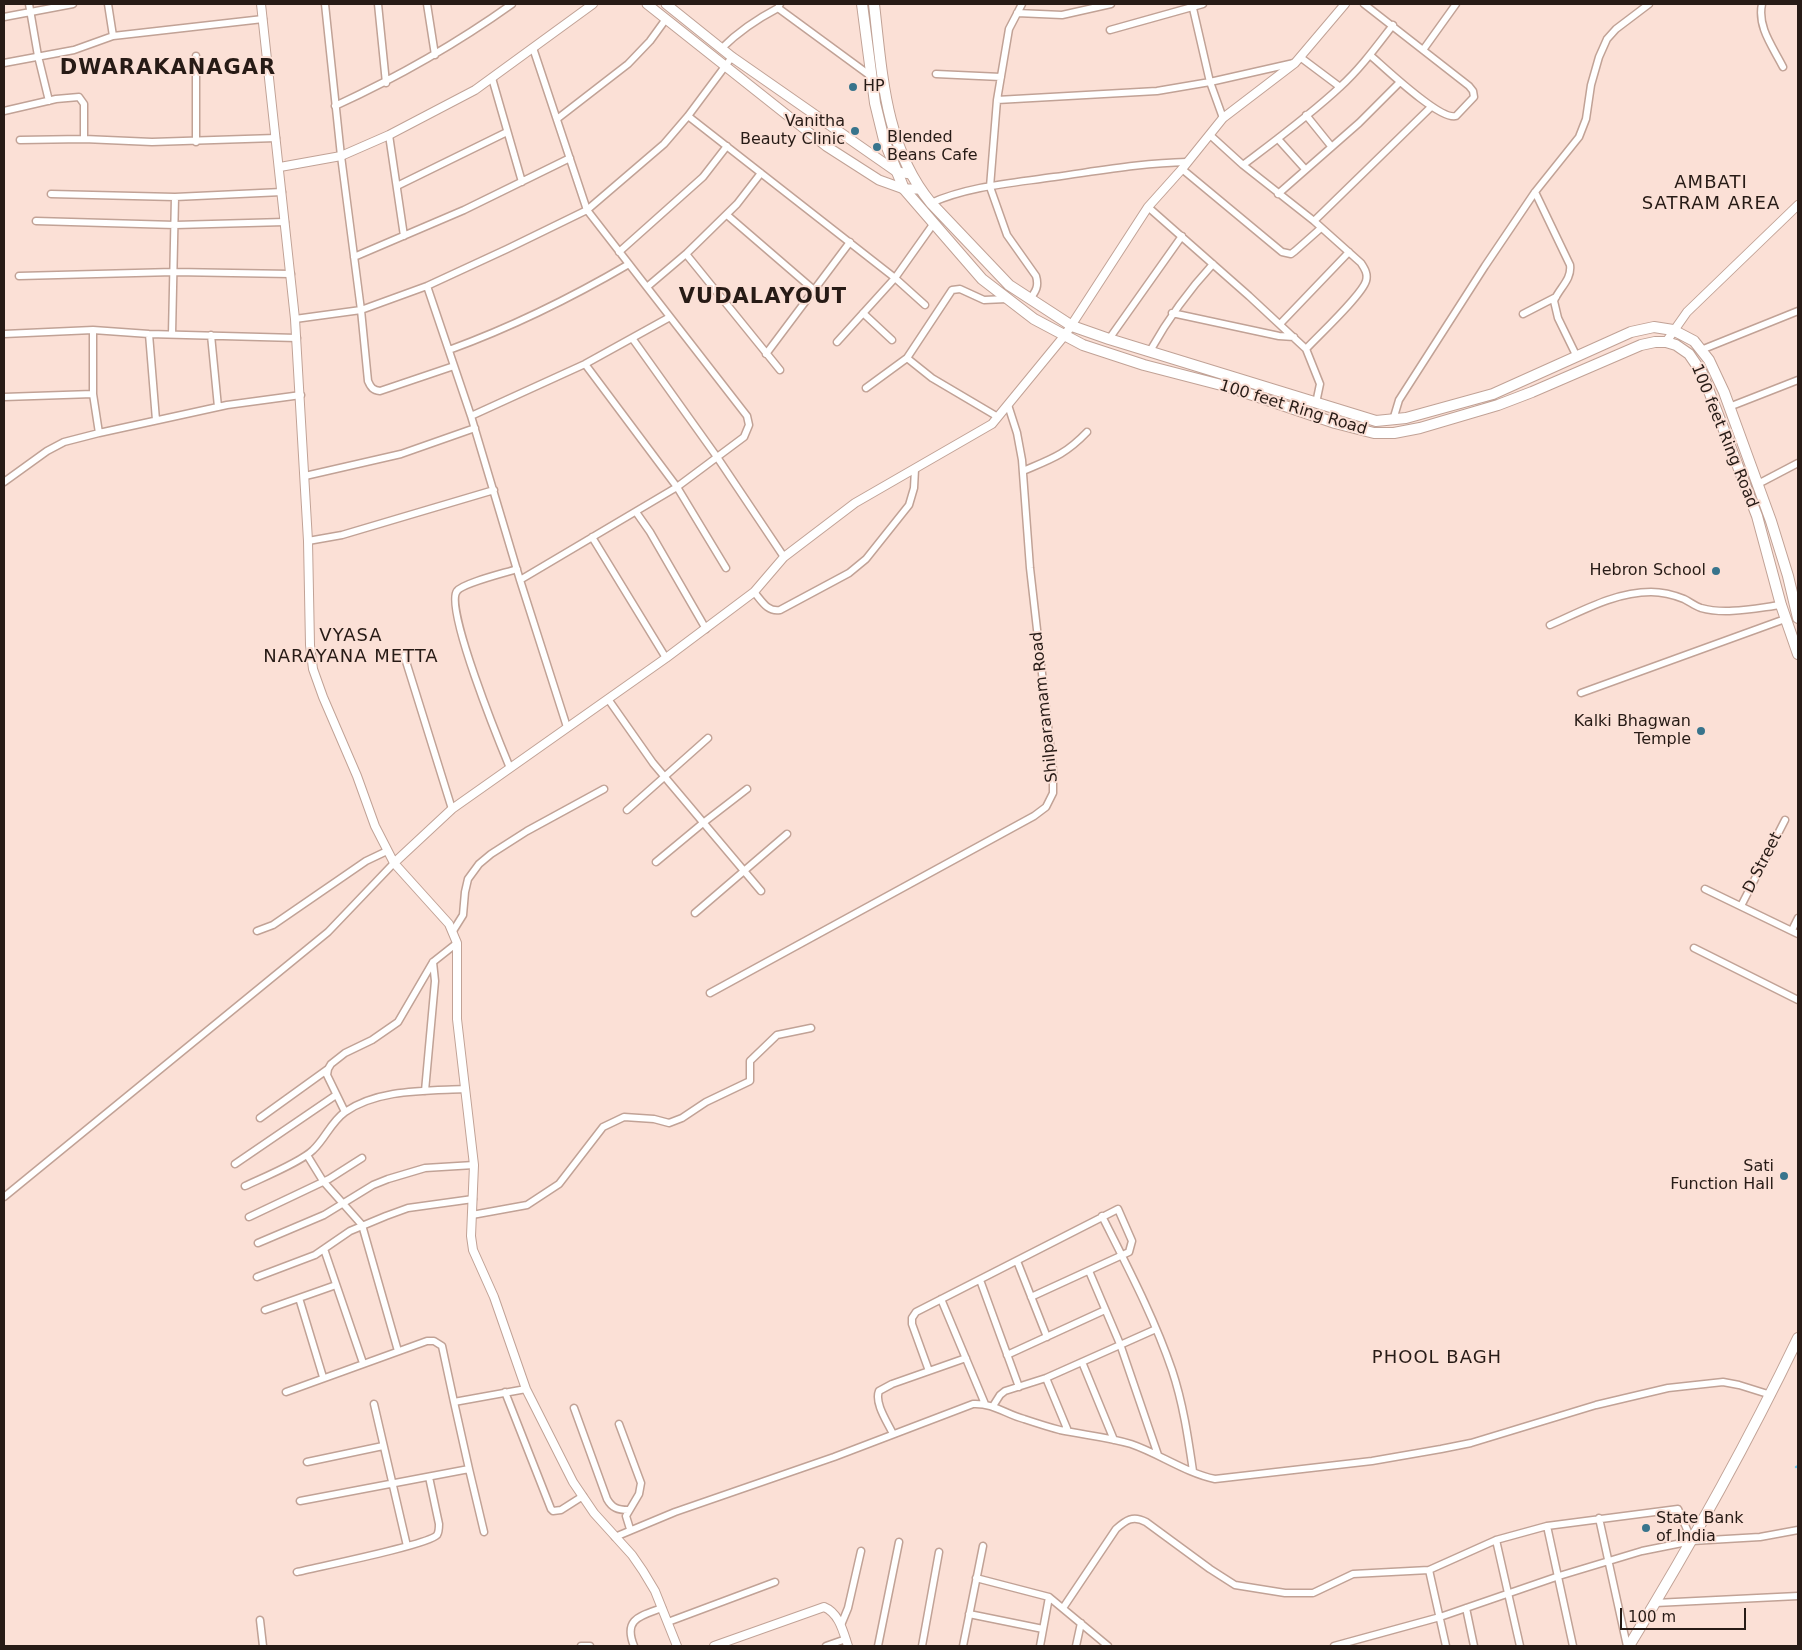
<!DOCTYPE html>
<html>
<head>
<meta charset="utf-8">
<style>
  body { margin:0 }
  #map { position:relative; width:1802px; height:1650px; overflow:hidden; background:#fbe0d6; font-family:"DejaVu Sans",sans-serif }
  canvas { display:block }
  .frame { position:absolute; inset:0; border:5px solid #271b16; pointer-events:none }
  .scale { position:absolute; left:1620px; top:1608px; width:126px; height:22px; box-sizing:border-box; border:2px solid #271b16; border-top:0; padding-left:6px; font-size:15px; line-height:18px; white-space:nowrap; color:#271b16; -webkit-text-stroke:4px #fbe0d6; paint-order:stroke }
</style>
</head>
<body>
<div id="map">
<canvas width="1802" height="1650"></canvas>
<div class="frame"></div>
<div class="scale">100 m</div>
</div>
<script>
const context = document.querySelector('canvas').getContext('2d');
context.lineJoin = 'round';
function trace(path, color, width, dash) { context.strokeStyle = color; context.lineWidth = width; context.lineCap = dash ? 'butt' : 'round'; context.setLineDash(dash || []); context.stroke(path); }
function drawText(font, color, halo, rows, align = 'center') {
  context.font = font + ' "DejaVu Sans",sans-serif'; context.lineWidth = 4; context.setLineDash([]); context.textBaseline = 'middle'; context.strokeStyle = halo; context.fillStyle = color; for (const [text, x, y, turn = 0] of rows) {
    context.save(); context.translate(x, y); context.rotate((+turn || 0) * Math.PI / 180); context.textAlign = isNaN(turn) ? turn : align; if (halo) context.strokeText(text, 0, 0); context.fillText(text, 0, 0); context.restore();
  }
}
trace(new Path2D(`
  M 1796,1467 L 1798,1466`), '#77cdf0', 2.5);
const minor = new Path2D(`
  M 29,4 L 38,56 L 49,101
  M 108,4 L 113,36
  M 325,4 L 341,156 L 361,310 L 368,381 C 371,388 373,390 380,391 L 454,366
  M 378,4 L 386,83
  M 427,4 L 435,55
  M 1022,4 L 1009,29 L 997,100 L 990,187 L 1007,235 L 1036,276 C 1039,286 1036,291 1030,299
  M 1192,4 L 1210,82 L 1223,118
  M 1364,4 L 1469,86 L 1473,91 L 1474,97 L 1456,116 C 1440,121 1384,67 1370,55
  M 1762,4 C 1757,27 1773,47 1783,67
  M 778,8 L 872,77
  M 1017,13 L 1062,15 L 1111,4
  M 4,17 L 73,4
  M 1110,30 L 1203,4
  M 722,48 C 739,31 757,19 778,8 L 780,4
  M 1423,50 L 1456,4
  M 1300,57 L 1340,87
  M 4,63 L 74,50 L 113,36 L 263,19
  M 936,74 L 1001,77
  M 492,78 L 522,182
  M 997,100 L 1157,91 L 1210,82 L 1294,63
  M 335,106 C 398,77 456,44 512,4
  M 4,111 L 56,99 L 79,97 L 84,104 L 84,139
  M 1306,115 L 1331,146
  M 688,116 L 895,278 L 925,305
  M 557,119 L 628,64 L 650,41 L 666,19
  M 389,135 L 404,236
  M 1210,135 L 1243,165 L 1314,221 L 1361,263 C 1365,269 1368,274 1366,281 C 1362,295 1318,336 1306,349
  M 1278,139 L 1305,169
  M 20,140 L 84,139 L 152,142 L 276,138
  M 196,142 L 196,56
  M 1243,165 C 1276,140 1310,115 1340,87 C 1360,69 1376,47 1393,25
  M 1182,169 L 1282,252 L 1291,254 L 1295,251 L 1321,228
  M 397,186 L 507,132
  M 1535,192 L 1570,265 C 1572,280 1559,288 1554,301 L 1558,318 L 1577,357
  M 51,194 L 175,197 L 282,192
  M 1278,194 L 1359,123 L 1400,82
  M 931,203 C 969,186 1013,183 1054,177 C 1098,171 1142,163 1187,162
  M 1148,207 L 1249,296 L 1306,349 L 1320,384 L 1316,403
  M 727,215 L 814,290
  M 36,221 L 175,225 L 285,222
  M 1314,221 L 1431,107
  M 619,252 L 703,177 L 727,146
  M 686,254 L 780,370
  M 354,257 L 464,210 L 570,158
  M 19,276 L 174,272 L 291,274
  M 427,286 L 471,416 L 520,580 L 567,727
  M 647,287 L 687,253 L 737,204 L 761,173
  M 863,313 L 892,340
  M 1172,313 L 1279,336 L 1294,337
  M 1523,314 L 1556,297
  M 295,319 L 361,310 L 427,286 L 507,249 L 587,210 L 664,144 L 688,116 L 732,57
  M 1280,324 L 1349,252
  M 93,330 L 93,394 L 99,433
  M 4,334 L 93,330 L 149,334 L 297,338
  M 149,334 L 156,420
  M 172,334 L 175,197
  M 211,335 L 218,407
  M 632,338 L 717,457 L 784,557
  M 1109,339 L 1182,236
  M 837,342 L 895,278 L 934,223
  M 449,350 C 512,327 571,298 629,264
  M 1701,350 L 1798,311
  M 1150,351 C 1168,319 1188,291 1213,264
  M 766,354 L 850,242
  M 907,358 L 932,378 L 998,417
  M 585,364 L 677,487 L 726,568
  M 866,388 L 907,358 L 952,290 L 960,289 L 984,300 L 1007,299
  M 4,397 L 93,394
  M 1729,407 L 1798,380
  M 471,416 L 585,364 L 670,317
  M 1393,420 L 1399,400 L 1485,266 L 1535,192 L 1579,137 L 1586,119 L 1591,85 L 1599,57 L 1607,39 L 1616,29 L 1649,4
  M 1023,471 C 1051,459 1065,455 1087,432
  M 305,476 L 401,454 L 475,428
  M 4,482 L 47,451 L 64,442 L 99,433 L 227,405 L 301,395
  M 1758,484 L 1798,463
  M 636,512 L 650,532 L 706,629
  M 592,537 L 666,658
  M 308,541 L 342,535 L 494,490
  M 520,580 L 677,487 L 744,437 L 749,425 L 747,416 L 587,210 L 533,48
  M 754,592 C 762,601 767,612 780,610 L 849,573 L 866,559 L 909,505 L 914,488 L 915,469
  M 1550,625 C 1582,611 1615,592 1651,592 C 1662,592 1674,595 1684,599 C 1690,602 1695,606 1701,608 C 1726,615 1756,608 1781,605
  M 404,655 L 452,809
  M 1581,693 L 1785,619
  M 608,699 L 653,763 L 761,891
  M 510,768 C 500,744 444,607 457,591 C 463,583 505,573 517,569
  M 627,810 L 708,738
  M 656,862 L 703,823 L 747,789
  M 1705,889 L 1798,934
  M 1741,906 L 1785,820
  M 695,913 L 787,834
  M 1792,930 L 1798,918
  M 257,931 L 273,925 L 366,861 L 387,851
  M 453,931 L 463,915 L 465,892 L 468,879 L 479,864 L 491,854 L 527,831 L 604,789
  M 1694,948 L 1798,1000
  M 710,993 L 1034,816 L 1046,807 L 1053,793 L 1053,770 L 1030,568 L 1022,460 L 1017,433 L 1008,405
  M 425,1091 L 435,981 L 433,962
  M 345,1112 L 327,1075 L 328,1069 L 331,1064 L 345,1053 L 372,1040 L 398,1022 L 433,962 L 457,943
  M 260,1118 L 328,1069
  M 307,1155 L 323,1181 L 362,1225 L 398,1351
  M 235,1164 L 336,1095
  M 245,1186 C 262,1178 301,1162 313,1150 C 325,1139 331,1122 345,1112 C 378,1089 425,1091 464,1089
  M 4,1197 L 328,932 L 394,863
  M 472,1215 L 527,1205 L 559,1184 L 603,1127 L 624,1117 L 654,1119 L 669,1123 L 682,1118 L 706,1102 L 750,1081 L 750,1061 L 777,1035 L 811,1028
  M 1102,1216 C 1127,1266 1154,1317 1172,1370 C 1183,1403 1188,1437 1193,1471
  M 249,1217 L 329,1179 L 362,1158
  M 258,1243 L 324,1215 L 373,1185 L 388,1179 L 425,1168 L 474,1165
  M 324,1249 L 363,1363
  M 1017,1261 L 1047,1337
  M 1089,1271 L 1120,1344 L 1158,1455
  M 257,1277 L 315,1255 L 350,1231 L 386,1216 L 408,1208 L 473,1199
  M 980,1280 L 1019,1387
  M 299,1298 L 323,1377
  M 941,1299 L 985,1404
  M 265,1310 L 336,1285
  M 1007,1355 L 1105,1310
  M 1082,1362 L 1114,1440
  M 929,1371 L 912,1324 L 912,1318 L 916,1312 L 1118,1209 L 1132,1241 L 1129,1252 L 1031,1297
  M 1046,1378 L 1068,1431
  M 286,1392 L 427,1341 L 434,1341 L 442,1346 L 454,1402
  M 505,1392 L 551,1509 L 553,1511 L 561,1510 L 583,1496
  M 374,1404 L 407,1546
  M 993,1406 L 1000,1395 L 1005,1391 L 1046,1378 L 1156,1329
  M 574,1408 L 607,1499 C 612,1508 618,1510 628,1510
  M 619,1424 L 641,1483 L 639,1494 L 626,1516 L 630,1529
  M 893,1434 C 888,1423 874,1403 879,1391 L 892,1384 L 966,1358
  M 307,1462 L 383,1446
  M 469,1469 L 484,1532
  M 300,1501 L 469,1469 L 454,1402 L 526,1389
  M 1599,1518 L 1627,1646
  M 1547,1526 L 1573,1646
  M 615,1537 L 675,1512 L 834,1457 L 973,1404 C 994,1403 1005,1414 1024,1419 C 1036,1423 1048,1427 1060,1430 C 1084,1435 1108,1437 1131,1444 C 1160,1454 1186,1473 1215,1479 L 1372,1461 L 1441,1449 L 1471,1443 L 1596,1405 L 1668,1388 L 1723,1382 L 1739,1385 L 1771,1395
  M 1496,1540 L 1520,1646
  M 1429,1570 L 1446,1646
  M 297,1572 C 317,1567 428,1545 437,1535 C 439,1532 439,1528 439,1524 L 429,1477
  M 976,1578 L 1049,1597 L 1108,1646
  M 1655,1603 L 1798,1596
  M 1063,1608 L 1116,1529 C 1126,1520 1133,1515 1146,1522 L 1210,1569 L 1235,1585 L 1285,1593 L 1313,1593 L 1353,1574 L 1429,1570 L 1496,1540 L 1547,1526 L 1678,1509 L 1692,1541
  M 1466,1608 L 1474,1646
  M 969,1614 L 1043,1629
  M 260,1620 L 263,1646
  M 668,1622 L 775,1582
  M 841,1625 L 848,1608 L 861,1551
  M 581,1646 L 590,1646
  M 634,1646 C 623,1619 640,1616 662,1608
  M 826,1646 L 846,1639
  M 878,1646 L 899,1542
  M 922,1646 L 939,1552
  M 963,1646 L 983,1546
  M 1040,1646 L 1049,1597
  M 1076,1646 L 1081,1623
  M 1334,1646 L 1440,1617 L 1559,1576 L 1642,1551 L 1692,1541 L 1760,1537 L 1798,1530`);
const tertiary = new Path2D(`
  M 261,4 L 295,319 L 308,541 L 310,645 L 313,669 L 323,697 L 357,776 L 375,826 L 394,863 L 449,924 L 457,943 L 457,1019 L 474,1165 L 471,1236 L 473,1250 L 494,1297 L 526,1389 L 573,1482 L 594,1513 L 632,1555 L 643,1571 L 655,1591 L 677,1646
  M 280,167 L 341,156 L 389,135 L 475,90 L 593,4
  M 1666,342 L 1687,312 L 1798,205
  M 394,863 L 452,809 L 666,658 L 754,592 L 784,557 L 855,503 L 992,424 L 1065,335 L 1148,207 L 1182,169 L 1223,118 L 1295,63 L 1345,4
  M 714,1646 L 824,1607 C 839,1613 843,1631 848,1646`);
const secondary = new Path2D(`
  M 647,4 L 826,146 L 879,180 L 904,189 L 919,189
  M 666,4 L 732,57 L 897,172 L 911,174`);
const primary = new Path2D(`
  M 862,4 L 875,103 L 884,140 L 904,189 L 982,279 L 1034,319 L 1083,345 L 1144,365 L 1229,387 L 1335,423 L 1374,433 L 1394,433 L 1420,428 L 1498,405 L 1532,392 L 1641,345 L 1655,342 L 1666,342 L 1676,345 L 1689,354 L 1702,373 L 1757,516 L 1781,605 L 1798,654
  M 874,4 C 882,73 885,148 931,203 L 1009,285 L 1072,326 L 1109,339 L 1376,421 L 1406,418 L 1493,394 L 1631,332 L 1654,327 L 1673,330 L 1694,341 L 1709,360 L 1724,392 L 1771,521 L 1788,576 L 1798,618
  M 1629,1646 C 1690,1546 1747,1444 1798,1338`);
trace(minor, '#c1a296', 9);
trace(tertiary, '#c1a296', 10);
trace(secondary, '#c1a296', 11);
trace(primary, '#c1a296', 12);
trace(minor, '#fff', 6);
trace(tertiary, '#fff', 8);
trace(secondary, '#fff', 9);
trace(primary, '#fff', 10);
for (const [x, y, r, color] of [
  [853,87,5,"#38748c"],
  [855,131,5,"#38748c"],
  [877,147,5,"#38748c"],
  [1716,571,5,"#38748c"],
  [1701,731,5,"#38748c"],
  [1784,1176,5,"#38748c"],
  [1646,1528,5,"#38748c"]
]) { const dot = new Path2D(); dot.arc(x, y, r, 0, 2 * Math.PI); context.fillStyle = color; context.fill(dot); trace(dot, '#fbe0d6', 2); }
drawText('16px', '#271b16', '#fbe0d6', [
  ["HP",863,87,"left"],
  ["Vanitha",845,122],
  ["Beauty Clinic",845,140],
  ["Blended",887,138,"left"],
  ["Beans Cafe",887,156,"left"],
  ["Hebron School",1706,571],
  ["Kalki Bhagwan",1691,722],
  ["Temple",1691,740],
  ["Sati",1774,1167],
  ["Function Hall",1774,1185],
  ["State Bank",1656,1519,"left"],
  ["of India",1656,1537,"left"]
], 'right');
drawText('16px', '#271b16', '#fbe0d6', [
  ["100 feet Ring Road",1293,408,17],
  ["100 feet Ring Road",1724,436,68],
  ["Shilparamam Road",1045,707,-96],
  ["D Street",1763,863,-63]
]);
context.letterSpacing = '1px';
drawText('18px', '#271b16', '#fbe0d6', [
  ["AMBATI",1711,183],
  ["SATRAM AREA",1711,204],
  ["VYASA",351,636],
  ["NARAYANA METTA",351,657],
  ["PHOOL BAGH",1437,1358]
]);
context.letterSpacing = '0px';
context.letterSpacing = '1px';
drawText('bold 21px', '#271b16', '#fbe0d6', [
  ["DWARAKANAGAR",168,69],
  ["VUDALAYOUT",763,298]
]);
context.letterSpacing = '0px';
</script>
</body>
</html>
